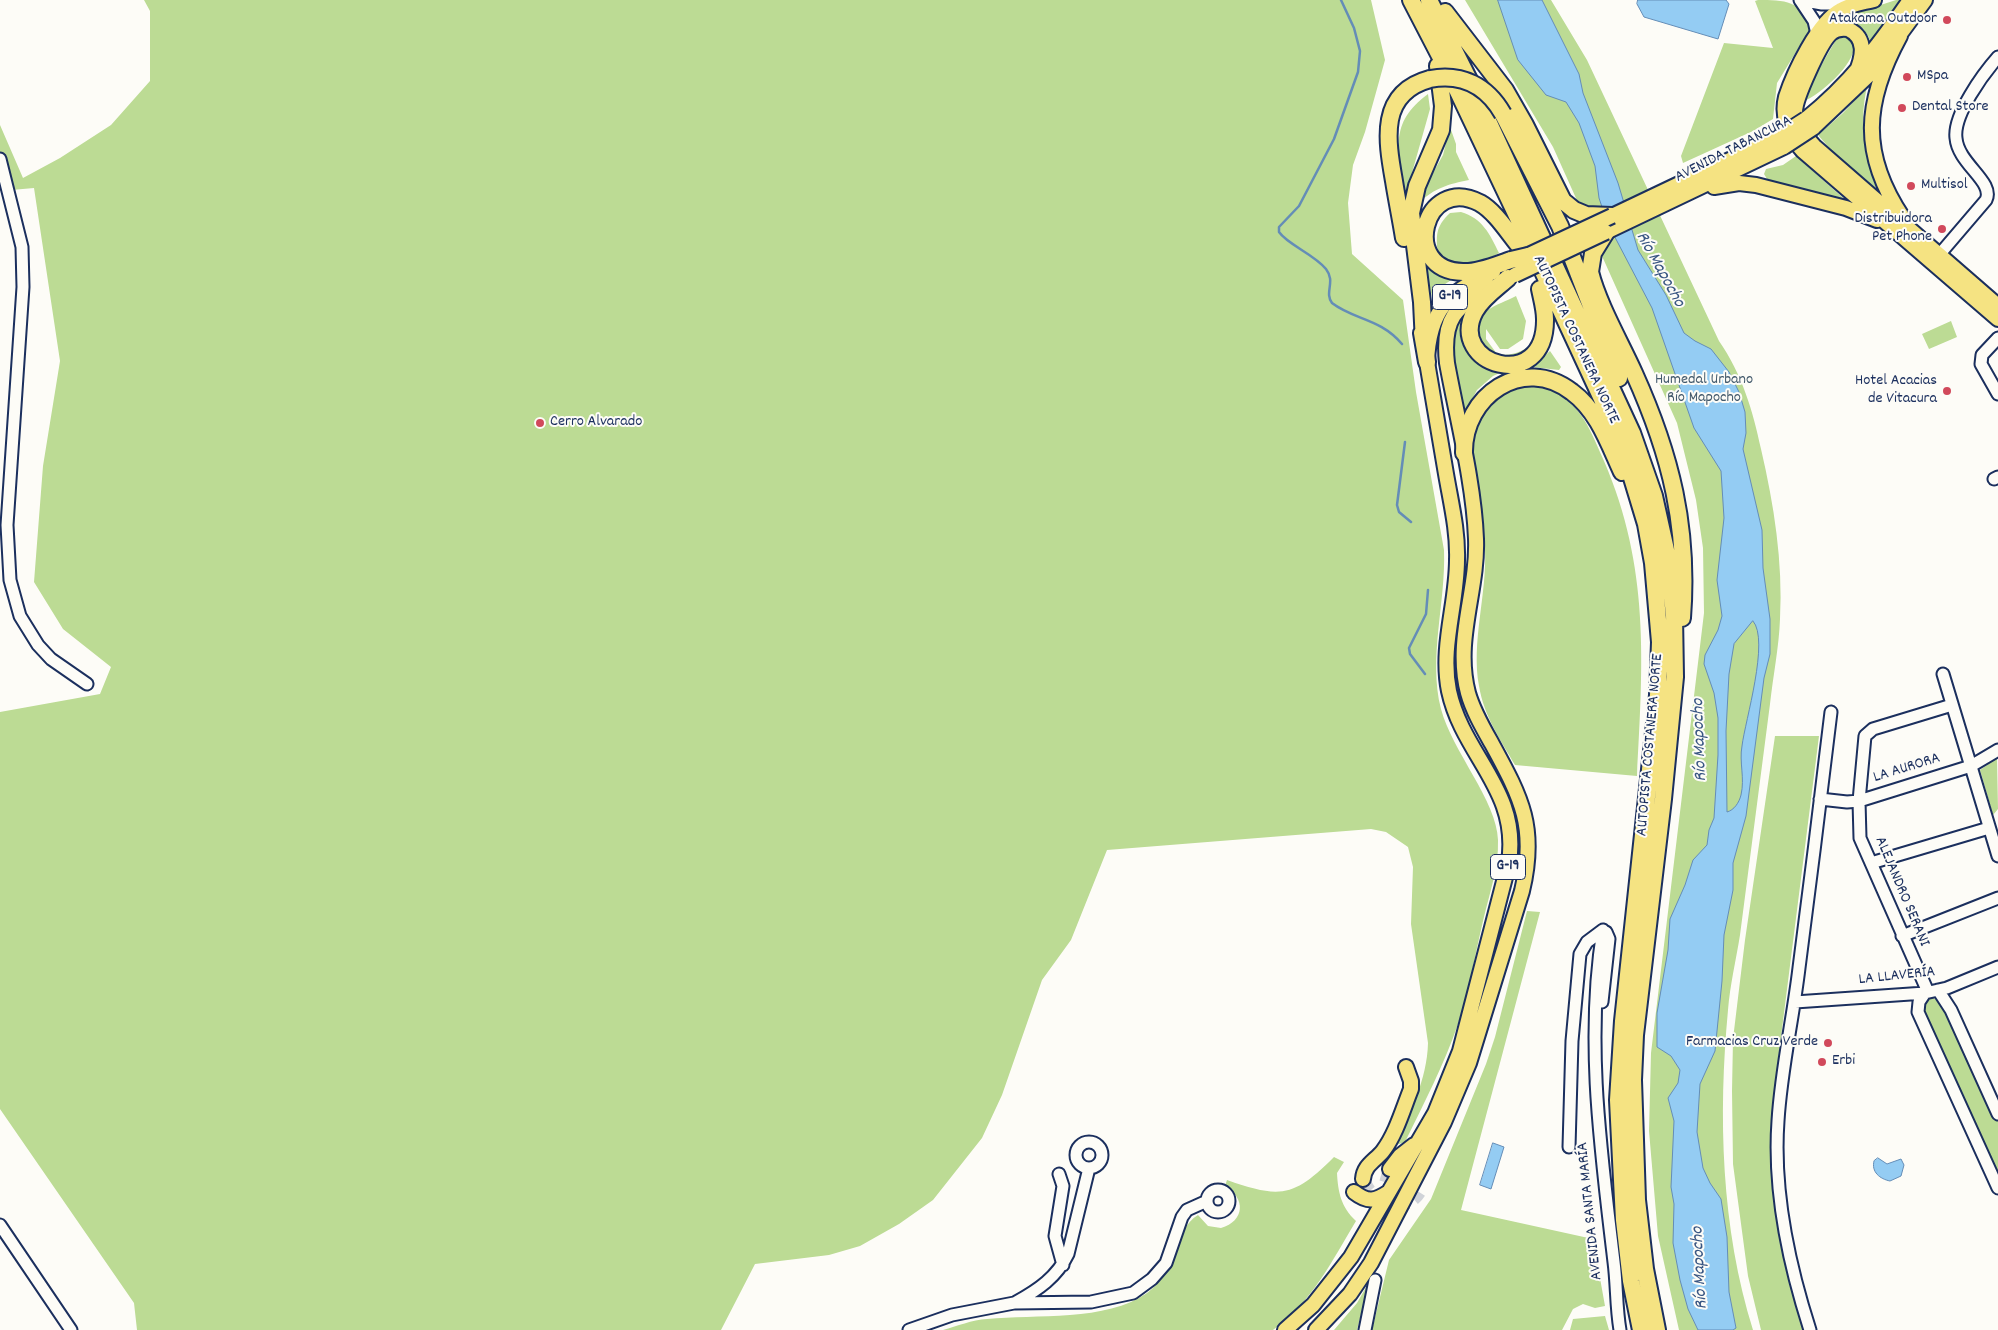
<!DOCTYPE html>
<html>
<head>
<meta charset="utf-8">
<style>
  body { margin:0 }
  canvas { display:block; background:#fdfcf7 }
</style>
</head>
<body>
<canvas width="1998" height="1330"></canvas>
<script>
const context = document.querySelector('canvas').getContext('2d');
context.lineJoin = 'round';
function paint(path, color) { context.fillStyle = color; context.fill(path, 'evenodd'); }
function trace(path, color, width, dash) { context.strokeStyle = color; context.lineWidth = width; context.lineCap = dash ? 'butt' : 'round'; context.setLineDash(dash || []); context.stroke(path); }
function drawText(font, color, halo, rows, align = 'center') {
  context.font = font + ' Dekko,sans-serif'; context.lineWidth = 4; context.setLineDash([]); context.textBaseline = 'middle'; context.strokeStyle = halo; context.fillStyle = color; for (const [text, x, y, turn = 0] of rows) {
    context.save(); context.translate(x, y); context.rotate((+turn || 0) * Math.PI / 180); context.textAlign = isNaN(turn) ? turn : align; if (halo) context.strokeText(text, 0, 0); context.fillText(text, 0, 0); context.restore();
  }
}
paint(new Path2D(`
  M 144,0 L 1371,0 L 1385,60 L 1365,132 L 1353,165 L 1348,203 L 1352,254 L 1403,300 L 1416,392 L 1444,550 C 1446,603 1428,657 1441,709 C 1452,751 1497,801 1498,840 C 1499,867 1489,895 1483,921 C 1475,955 1469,991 1458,1024 C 1444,1065 1424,1103 1405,1142 L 1396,1145 C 1410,1112 1427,1080 1428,1043 L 1411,924 L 1413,867 L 1408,847 L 1386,832 L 1371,829 L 1107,850 L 1071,940 L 1042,980 L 1002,1095 L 982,1138 L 933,1200 L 899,1224 L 860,1246 L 829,1255 L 755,1264 L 721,1330 L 137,1330 L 134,1303 L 0,1109 L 0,712 L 100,694 L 111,667 L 63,629 L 34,582 L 43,466 L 60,361 L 34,188 L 0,191 L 0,125 L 23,178 L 60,158 L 111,125 L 150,81 L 150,11 Z
  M 1465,0 L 1551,0 L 1587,60 L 1719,341 C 1742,374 1753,411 1761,449 C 1774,505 1783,562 1780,619 C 1779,647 1773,676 1770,704 C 1760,781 1750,858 1740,935 C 1736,960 1730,985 1728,1010 C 1718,1116 1721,1228 1753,1330 L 1679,1330 L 1658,1236 L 1649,1131 L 1651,1053 L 1704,613 L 1703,548 L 1696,500 L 1677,423 L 1553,147 Z
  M 1758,0 C 1784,0 1803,0 1810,29 L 1777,83 L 1773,119 L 1753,131 L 1683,163 L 1681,156 L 1724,43 L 1773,48 L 1755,1 Z
  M 1896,0 L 1904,0 L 1872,47 C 1867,27 1856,19 1835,24 L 1850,15 Z
  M 1846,36 L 1855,45 C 1853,66 1822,93 1803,102 L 1808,88 L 1837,38 Z
  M 1867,87 C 1858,125 1866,161 1880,198 L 1837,157 L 1818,135 L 1843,113 Z
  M 1428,94 L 1430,109 L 1406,194 C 1398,152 1388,123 1428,94 Z
  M 1450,127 L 1456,144 L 1456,152 L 1469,180 C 1449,184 1434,188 1419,203 L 1420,196 L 1443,155 Z
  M 1796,156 L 1850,204 L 1767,179 L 1764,174 L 1766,169 L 1783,165 Z
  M 1461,212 C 1482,218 1490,234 1499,253 C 1476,267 1461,271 1438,256 C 1436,236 1435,227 1450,213 Z
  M 1425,264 L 1456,277 L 1442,286 L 1432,297 Z
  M 1516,296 L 1526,321 L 1523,339 L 1508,349 L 1500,349 L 1486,329 L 1486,339 L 1497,354 C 1512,357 1523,351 1535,343 L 1518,357 C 1511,357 1501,359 1494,356 C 1476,350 1472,321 1488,310 C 1496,304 1507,301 1516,296 Z
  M 1473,305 L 1465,329 L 1504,371 L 1493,376 L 1477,390 L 1462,418 C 1456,379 1438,333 1473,305 Z
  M 1951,321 L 1957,337 L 1929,349 L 1922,334 Z
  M 1550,351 L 1561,367 L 1559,370 L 1532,367 Z
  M 1541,385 C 1581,402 1587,423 1604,461 C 1650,568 1643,662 1637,776 L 1515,765 C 1500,739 1484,716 1479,686 C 1471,642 1487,595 1485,550 C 1483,502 1455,448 1486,403 C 1498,385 1522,386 1541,385 Z
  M 1775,736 L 1819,736 L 1773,1100 C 1770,1178 1783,1255 1804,1330 L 1761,1330 L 1748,1276 L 1733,1164 L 1732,1091 L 1733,1039 L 1745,940 Z
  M 1997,758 L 1998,809 L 1993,815 L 1980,770 Z
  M 1527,911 L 1540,912 L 1461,1210 L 1593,1239 L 1605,1306 L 1595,1308 L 1583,1304 L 1573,1309 L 1562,1330 L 1372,1330 L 1389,1260 L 1431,1199 L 1486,1064 L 1495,1037 Z
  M 1929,996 L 1939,1001 L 1955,1025 L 1998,1119 L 1998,1181 L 1920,1007 Z
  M 1334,1157 L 1344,1162 L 1337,1173 C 1338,1192 1341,1207 1356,1221 C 1332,1261 1312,1302 1273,1330 L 943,1330 C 957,1326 972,1320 987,1319 C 1036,1314 1106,1322 1147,1293 C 1179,1270 1173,1230 1198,1215 L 1208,1226 L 1221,1228 C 1245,1221 1246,1198 1225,1186 L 1227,1180 C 1281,1199 1294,1197 1334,1157 Z
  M 1369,1282 L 1357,1330 L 1334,1330 L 1357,1303 Z
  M 1605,1316 L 1609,1330 L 1570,1330 L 1573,1319 Z`), '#bcdb94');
const water = new Path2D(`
  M 1498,0 L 1542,0 L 1579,74 L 1583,93 L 1618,183 L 1638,250 L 1666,295 L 1684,333 L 1695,341 L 1711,349 L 1729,372 L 1739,392 L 1745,412 L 1746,433 L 1743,449 L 1762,530 L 1763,568 L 1770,619 L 1770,654 L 1764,678 L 1746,816 L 1733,863 L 1733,890 L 1724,935 L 1722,981 L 1715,1051 L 1700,1084 L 1697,1132 L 1703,1168 L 1710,1183 L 1721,1199 L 1727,1237 L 1729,1292 L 1736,1328 L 1733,1330 L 1698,1330 L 1688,1309 L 1680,1280 L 1673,1243 L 1674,1204 L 1671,1187 L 1674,1121 L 1668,1098 L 1678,1083 L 1680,1070 L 1671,1056 L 1657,1047 L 1657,1013 L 1668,950 L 1670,919 L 1685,885 L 1693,860 L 1707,845 L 1709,830 L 1714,818 L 1718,755 L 1718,718 L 1714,693 L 1704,664 L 1705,655 L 1718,630 L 1722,616 L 1717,580 L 1724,518 L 1721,471 L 1694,428 L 1652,308 L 1607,222 L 1599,198 L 1595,166 L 1579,123 L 1566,102 L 1546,95 L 1518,60 ZM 1753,621 C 1770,640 1745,721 1742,746 C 1739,762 1745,778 1741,795 C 1739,803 1734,810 1727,812 L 1726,731 L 1729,674 L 1734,644 Z
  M 1638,0 L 1726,0 L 1729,4 L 1718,39 L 1644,17 L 1637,4 Z
  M 1493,1143 L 1504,1147 L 1491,1189 L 1480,1185 Z
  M 1878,1158 L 1887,1164 L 1901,1159 L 1904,1165 L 1901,1176 L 1890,1181 C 1880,1179 1871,1172 1874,1161 Z`);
paint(water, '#94ccf3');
trace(water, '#648db7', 1);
trace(new Path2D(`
  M 1341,0 L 1354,28 L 1360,51 L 1358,72 L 1334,139 L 1299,206 L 1279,227 L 1279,232 C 1288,245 1314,254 1326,269 C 1336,282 1324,292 1332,303 C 1354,320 1380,318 1402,344
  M 1405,442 L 1397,505 L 1399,512 L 1411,522
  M 1425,674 L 1410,654 L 1409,648 L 1426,614 L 1428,590`), '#648db7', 2.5);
trace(new Path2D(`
  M 1390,1169 L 1385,1187 L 1390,1201
  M 1363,1179 C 1369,1203 1405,1215 1419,1192`), '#d0d3d8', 14, [14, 7]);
const minor = new Path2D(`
  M 1800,0 L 1822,4 L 1853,4
  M 1800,0 L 1814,21 L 1817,34
  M 0,159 L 22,247 L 23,287 L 7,525 L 10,580 L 20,616 L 38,645 L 51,659 L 87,684
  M 1939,255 L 1986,200 C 1995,182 1958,164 1956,138 C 1953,115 1983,74 1998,57
  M 1998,338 L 1982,355 L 1981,364 L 1998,394
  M 1994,479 L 1998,477
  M 1943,674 L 1998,856
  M 1820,799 L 1847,802 L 1859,801 L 1971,766 L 1998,750
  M 1871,863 L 1989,828
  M 1603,930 C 1585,1040 1601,1152 1614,1262 C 1617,1285 1616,1307 1620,1330
  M 1902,936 L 1998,898
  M 1938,990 L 1951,1010 L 1998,1114
  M 1928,992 L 1860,838 L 1859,801 L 1865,736 L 1873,729 L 1952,705
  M 1925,993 L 1919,1002 L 1918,1012 L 1998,1188
  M 1602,1002 L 1609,939 L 1606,932
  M 1795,1002 L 1925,993 L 1947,988 L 1998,967
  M1076 1155a13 13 0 1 1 26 0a13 13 0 1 1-26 0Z
  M 1569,1147 L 1572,1041 L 1580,954 L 1587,942 L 1603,930
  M 1059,1174 L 1063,1186 L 1055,1236 L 1063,1265
  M1207 1201a11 11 0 1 1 22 0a11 11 0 1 1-22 0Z
  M 0,1225 L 71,1330
  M 1016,1302 C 1038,1290 1057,1277 1068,1254 L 1089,1168
  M 909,1330 L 952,1315 L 1014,1303 L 1091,1302 L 1133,1293 L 1152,1279 L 1166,1263 L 1182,1217 L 1187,1210 L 1207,1201
  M 1365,1330 L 1375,1280
  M 1810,1330 C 1789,1265 1773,1190 1778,1121 C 1781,1070 1793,1019 1799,968 C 1810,883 1821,797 1831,712`);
const major = new Path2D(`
  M 1874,0 C 1862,3 1851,4 1841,10 C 1818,22 1794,72 1786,97 C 1781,117 1789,136 1803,151 L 1998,319
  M 1900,36 C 1864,102 1860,154 1903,218
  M 1856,73 C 1863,57 1867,38 1848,29 C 1841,28 1835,29 1830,34 C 1820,44 1795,98 1795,112 C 1796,125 1806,137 1814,146 L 1998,306
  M 1806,119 C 1849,85 1879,45 1910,0
  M 1813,128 L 1872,72 L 1925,0
  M 1714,187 L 1739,183 L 1756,185 L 1846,208 L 1877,220
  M 1612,216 L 1778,137
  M 1606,232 L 1784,147
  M 1390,1169 L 1400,1156 L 1414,1145
  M 1363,1179 C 1364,1165 1375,1161 1383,1151 C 1396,1134 1403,1109 1411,1089 L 1411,1081 L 1406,1067
  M 1354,1192 C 1368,1203 1375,1201 1389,1192
  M 1285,1330 L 1313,1305 L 1351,1257 L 1435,1113 L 1460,1051 L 1509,862 C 1520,790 1463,756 1449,691 C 1440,647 1457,604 1457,560 C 1458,531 1451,503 1446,474 C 1440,437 1433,399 1427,362 C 1429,310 1448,292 1493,272
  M 1316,1330 L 1350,1294 L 1371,1263 L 1444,1122 L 1469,1063 L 1522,891 C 1537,828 1522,799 1492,744 C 1483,728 1473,711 1468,693 C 1454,640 1478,591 1476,539 C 1474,483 1457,418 1447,363 C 1442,319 1455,306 1492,287`);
const highway = new Path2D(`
  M 1411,0 L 1454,83 L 1528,239 L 1602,399 L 1623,448 L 1646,524 L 1653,563 L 1660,642 L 1658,695 L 1623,1021 L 1618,1100 L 1624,1220 L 1631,1281 L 1641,1330
  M 1429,0 L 1472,86 L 1632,433 L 1654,496 L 1668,559 L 1674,615 L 1675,677 L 1663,799 L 1635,1035 L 1633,1080 L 1637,1200 L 1645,1269 L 1657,1330
  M 1445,12 L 1505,90 L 1525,125 L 1563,201 L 1574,210 L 1586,215 L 1612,216
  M 1503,114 L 1560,226 L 1619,378
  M 1606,232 L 1593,253 L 1590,272 C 1598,304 1620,342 1634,373 C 1671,455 1689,528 1682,618
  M 1404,238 C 1401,219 1397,200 1394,181 C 1387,141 1378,93 1430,79
  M 1511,260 C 1496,265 1478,273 1463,272 C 1399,271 1423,173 1480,203 C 1496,212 1509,234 1521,248
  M 1508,278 C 1497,288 1483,297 1475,311 C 1446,365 1546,395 1545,319 C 1545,309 1542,299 1540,289
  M 1422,333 L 1427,362
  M 1424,343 L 1422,302 L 1411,213 L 1417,186 L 1441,130 L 1443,106 L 1438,66
  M 1464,453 C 1463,396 1523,354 1572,392 C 1598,411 1609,444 1622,472`);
trace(minor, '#1b2f5e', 15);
trace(major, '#1b2f5e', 18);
trace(highway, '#1b2f5e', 20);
trace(minor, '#fdfcf7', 11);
trace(major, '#f5e382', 14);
trace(highway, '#f5e382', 16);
const majorBridge = new Path2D(`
  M 1778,137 L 1806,119
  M 1784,147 L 1813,128
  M 1518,260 L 1612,216
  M 1515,275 L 1606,232`);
const highwayBridge = new Path2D(`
  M 1430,79 C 1462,73 1487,86 1503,114
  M 1511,260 L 1528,256`);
trace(majorBridge, '#1b2f5e', 18, []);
trace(highwayBridge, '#1b2f5e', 20, []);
trace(majorBridge, '#f5e382', 14);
trace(highwayBridge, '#f5e382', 16);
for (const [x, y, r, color] of [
  [1947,20,5,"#d1495b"],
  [1907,77,5,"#d1495b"],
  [1902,108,5,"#d1495b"],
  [1911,186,5,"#d1495b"],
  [1942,229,5,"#d1495b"],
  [1947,391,5,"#d1495b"],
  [540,423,5,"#d1495b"],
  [1828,1043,5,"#d1495b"],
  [1822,1062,5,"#d1495b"]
]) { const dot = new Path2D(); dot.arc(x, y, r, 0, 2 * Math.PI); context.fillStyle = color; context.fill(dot); trace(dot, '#fdfcf7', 2); }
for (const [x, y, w] of [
  [1450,297,35],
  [1508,867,35]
]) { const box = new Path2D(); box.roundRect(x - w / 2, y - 12.5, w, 25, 4); context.fillStyle = '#fdfcf7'; context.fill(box); trace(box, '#1b2f5e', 1); }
drawText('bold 15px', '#1b2f5e', null, [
  ["G-19",1450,297],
  ["G-19",1508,867]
]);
drawText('16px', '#1b2f5e', '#fdfcf7', [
  ["Atakama Outdoor",1937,20,"right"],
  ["MSpa",1917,77],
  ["Dental Store",1912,108],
  ["Multisol",1921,186],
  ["Distribuidora",1932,220,"right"],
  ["Pet Phone",1932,238,"right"],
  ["Hotel Acacias",1937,382,"right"],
  ["de Vitacura",1937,400,"right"],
  ["Cerro Alvarado",550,423],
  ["Farmacias Cruz Verde",1818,1043,"right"],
  ["Erbi",1832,1062]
], 'left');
drawText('16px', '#1b2f5e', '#fdfcf7', [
  ["AVENIDA TABANCURA",1734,150,-27],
  ["AUTOPISTA COSTANERA NORTE",1575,340,65],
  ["AUTOPISTA COSTANERA NORTE",1651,745,-85],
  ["LA AURORA",1907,769,-17],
  ["ALEJANDRO SERANI",1901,892,67],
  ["LA LLAVERÍA",1897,977,-6],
  ["AVENIDA SANTA MARÍA",1591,1211,-96]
]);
drawText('16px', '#435a6c', '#fdfcf7', [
  ["Humedal Urbano",1704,381],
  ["Río Mapocho",1704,399]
]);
drawText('italic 18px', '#395683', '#fdfcf7', [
  ["Río Mapocho",1659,270,61],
  ["Río Mapocho",1701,740,-92],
  ["Río Mapocho",1701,1268,-93]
]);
</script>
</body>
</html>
